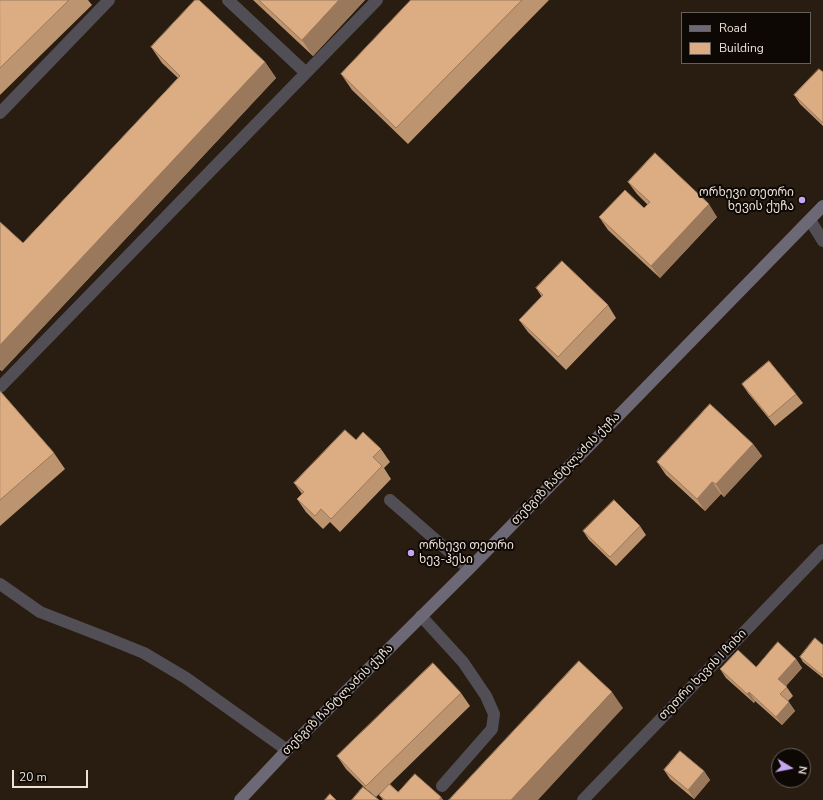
<!DOCTYPE html>
<html>
<head>
<meta charset="utf-8">
<style>
  body { margin:0 }
  #map { position:relative; width:823px; height:800px; overflow:hidden; background:#291c10; font-family:"Nunito Sans",sans-serif }
  canvas { display:block }
  .legend { position:absolute; left:681px; top:12px; width:130px; height:52px; box-sizing:border-box; background:#0e0804; border:1px solid #665f59; margin:0; padding:5px 7px; list-style:none; font-size:12px; color:#ebe1d9 }
  .legend li { display:flex; align-items:center; gap:8px; height:20px }
  .legend b { width:20px; border:1px solid #665f59 }
  .north { position:absolute; left:771px; top:748px; width:40px; height:40px; box-sizing:border-box; background:#0e0804; border:1px solid #665f59; border-radius:50%; rotate:100deg; font-size:11px; font-weight:700; line-height:16px; text-align:center; color:#ebe1d9 }
  .north::after { content:''; display:block; margin:auto; width:14px; height:18px; background:#c3a7f2; clip-path:polygon(50% 0,100% 100%,50% 72%,0 100%) }
  .scale { position:absolute; left:12px; top:770px; width:76px; height:18px; box-sizing:border-box; border:2px solid #ebe1d9; border-top:0; padding-left:5px; font-size:12px; line-height:14px; white-space:nowrap; color:#ebe1d9; -webkit-text-stroke:3px #0e0804; paint-order:stroke }
</style>
</head>
<body>
<div id="map">
<canvas width="823" height="800"></canvas>
<ul class="legend">
<li><b style="height:5px;background:#6d6875"></b>Road</li>
<li><b style="height:11px;background:#dcac82"></b>Building</li>
</ul>
<div class="north">N</div>
<div class="scale">20 m</div>
</div>
<script>
const context = document.querySelector('canvas').getContext('2d');
context.lineJoin = 'round';
function trace(path, color, width, dash) { context.strokeStyle = color; context.lineWidth = width; context.lineCap = dash ? 'butt' : 'round'; context.setLineDash(dash || []); context.stroke(path); }
function paint(path, color) { context.fillStyle = color; context.fill(path, 'evenodd'); }
function drawText(font, color, halo, rows, align = 'center') {
  context.font = font + ' "Nunito Sans","Noto Sans Georgian",sans-serif'; context.lineWidth = 4; context.setLineDash([]); context.textBaseline = 'middle'; context.strokeStyle = halo; context.fillStyle = color; for (const [text, x, y, turn = 0] of rows) {
    context.save(); context.translate(x, y); context.rotate((+turn || 0) * Math.PI / 180); context.textAlign = isNaN(turn) ? turn : align; if (halo) context.strokeText(text, 0, 0); context.fillText(text, 0, 0); context.restore();
  }
}
trace(new Path2D(`
  M 228,0 L 306,73
  M 0,113 L 109,0
  M 0,387 L 377,0
  M 390,500 L 469,569
  M 0,584 L 40,612 L 107,638 L 144,653 L 186,678 L 287,750
  M 421,616 L 463,662 L 486,696 L 494,714 L 492,729 L 442,786`), '#514e56', 12);
trace(new Path2D(`
  M 810,220 L 823,241
  M 583,800 L 823,550`), '#514e56', 12);
trace(new Path2D(`
  M 240,800 L 287,750 L 469,569 L 823,206`), '#6d6875', 12);
paint(new Path2D(`
  M 0,0 L 88,0 L 92,5 L 0,95 Z
  M 253,0 L 365,0 L 313,56 Z
  M 411,0 L 549,0 L 408,144 L 352,90 L 341,74 Z
  M 151,47 L 265,62 L 276,78 L 2,371 L 0,370 L 0,222 L 23,243 L 178,78 L 162,63 Z
  M 823,72 L 823,126 L 800,104 L 794,95 Z
  M 628,182 L 717,217 L 660,278 L 608,230 L 599,217 L 644,208 L 648,205 L 637,194 Z
  M 536,288 L 608,305 L 616,318 L 566,370 L 528,332 L 519,320 L 542,297 Z
  M 742,384 L 796,394 L 803,403 L 775,426 L 748,393 Z
  M 0,391 L 54,453 L 65,469 L 0,526 Z
  M 356,440 L 381,449 L 390,462 L 384,468 L 391,479 L 340,532 L 330,522 L 323,529 L 306,512 L 297,499 L 302,494 L 294,483 Z
  M 753,444 L 762,456 L 724,497 L 721,494 L 705,511 L 666,475 L 657,462 Z
  M 640,526 L 646,535 L 616,566 L 589,540 L 583,531 Z
  M 823,645 L 823,678 L 803,662 L 800,657 Z
  M 796,659 L 802,668 L 786,686 L 793,696 L 788,701 L 795,711 L 782,725 L 755,701 L 754,703 L 726,678 L 720,669 L 756,667 Z
  M 461,693 L 470,706 L 390,784 L 398,792 L 441,797 L 443,800 L 383,800 L 379,795 L 381,792 L 376,797 L 364,787 L 346,769 L 337,756 Z
  M 664,770 L 704,771 L 710,780 L 694,799 L 670,779 Z`), '#bd9470');
paint(new Path2D(`
  M 339,0 L 365,0 L 313,56 L 302,40 Z
  M 265,62 L 276,78 L 2,371 L 0,369 L 0,345 Z
  M 709,204 L 717,217 L 660,278 L 651,266 Z
  M 753,444 L 762,456 L 724,497 L 716,484 Z
  M 712,482 L 721,494 L 705,511 L 697,499 Z
  M 796,659 L 802,668 L 784,688 L 778,679 Z
  M 612,692 L 623,708 L 538,800 L 511,800 Z
  M 749,692 L 755,701 L 754,703 L 747,694 Z
  M 789,702 L 795,711 L 782,725 L 776,717 Z
  M 704,771 L 710,780 L 694,799 L 688,790 Z
  M 441,797 L 443,800 L 439,800 Z`), '#9a785b');
const building = new Path2D(`
  M 0,0 L 69,0 L 0,68 Z
  M 195,0 L 199,0 L 265,62 L 0,345 L 0,222 L 23,243 L 180,76 L 151,47 Z
  M 259,0 L 339,0 L 302,40 Z
  M 411,0 L 522,0 L 396,128 L 341,74 Z
  M 819,69 L 823,72 L 823,123 L 794,95 Z
  M 655,153 L 709,204 L 651,266 L 599,217 L 625,190 L 644,208 L 650,202 L 628,182 Z
  M 562,261 L 608,305 L 558,357 L 519,320 L 543,295 L 536,288 Z
  M 769,361 L 796,394 L 769,417 L 742,384 Z
  M 0,391 L 54,453 L 0,500 Z
  M 710,404 L 753,444 L 716,484 L 712,482 L 697,499 L 657,462 Z
  M 345,430 L 356,440 L 363,432 L 381,449 L 373,457 L 382,466 L 331,519 L 321,509 L 315,516 L 297,499 L 304,492 L 294,483 Z
  M 614,500 L 640,526 L 610,557 L 583,531 Z
  M 815,638 L 823,645 L 823,674 L 822,675 L 800,657 Z
  M 778,642 L 796,659 L 778,679 L 787,687 L 780,694 L 789,702 L 776,717 L 749,692 L 747,694 L 720,669 L 738,650 L 756,667 Z
  M 579,661 L 612,692 L 511,800 L 449,800 Z
  M 433,663 L 461,693 L 366,786 L 337,756 Z
  M 680,751 L 704,771 L 688,790 L 664,770 Z
  M 415,774 L 441,797 L 439,800 L 385,800 L 379,795 L 389,784 L 398,792 Z
  M 363,787 L 379,800 L 352,800 Z
  M 330,794 L 336,800 L 325,800 Z`);
paint(building, '#dcac82');
trace(building, '#9a785b', 1);
for (const [x, y, r, color] of [
  [802,200,4,"#c3a7f2"],
  [411,553,4,"#c3a7f2"]
]) { const dot = new Path2D(); dot.arc(x, y, r, 0, 2 * Math.PI); context.fillStyle = color; context.fill(dot); trace(dot, '#0e0804', 1.5); }
drawText('12px', '#ebe1d9', '#0e0804', [
  ["ორხევი თეთრი",794,193],
  ["ხევის ქუჩა",794,207],
  ["ორხევი თეთრი",419,546,"left"],
  ["ხევ-ჰესი",419,560,"left"]
], 'right');
drawText('12px', '#ebe1d9', '#0e0804', [
  ["თენგიზ ჩანტლაძის ქუჩა",566,469,-46],
  ["თეთრი ხევის I ჩიხი",703,675,-46],
  ["თენგიზ ჩანტლაძის ქუჩა",338,700,-45]
]);
</script>
</body>
</html>
